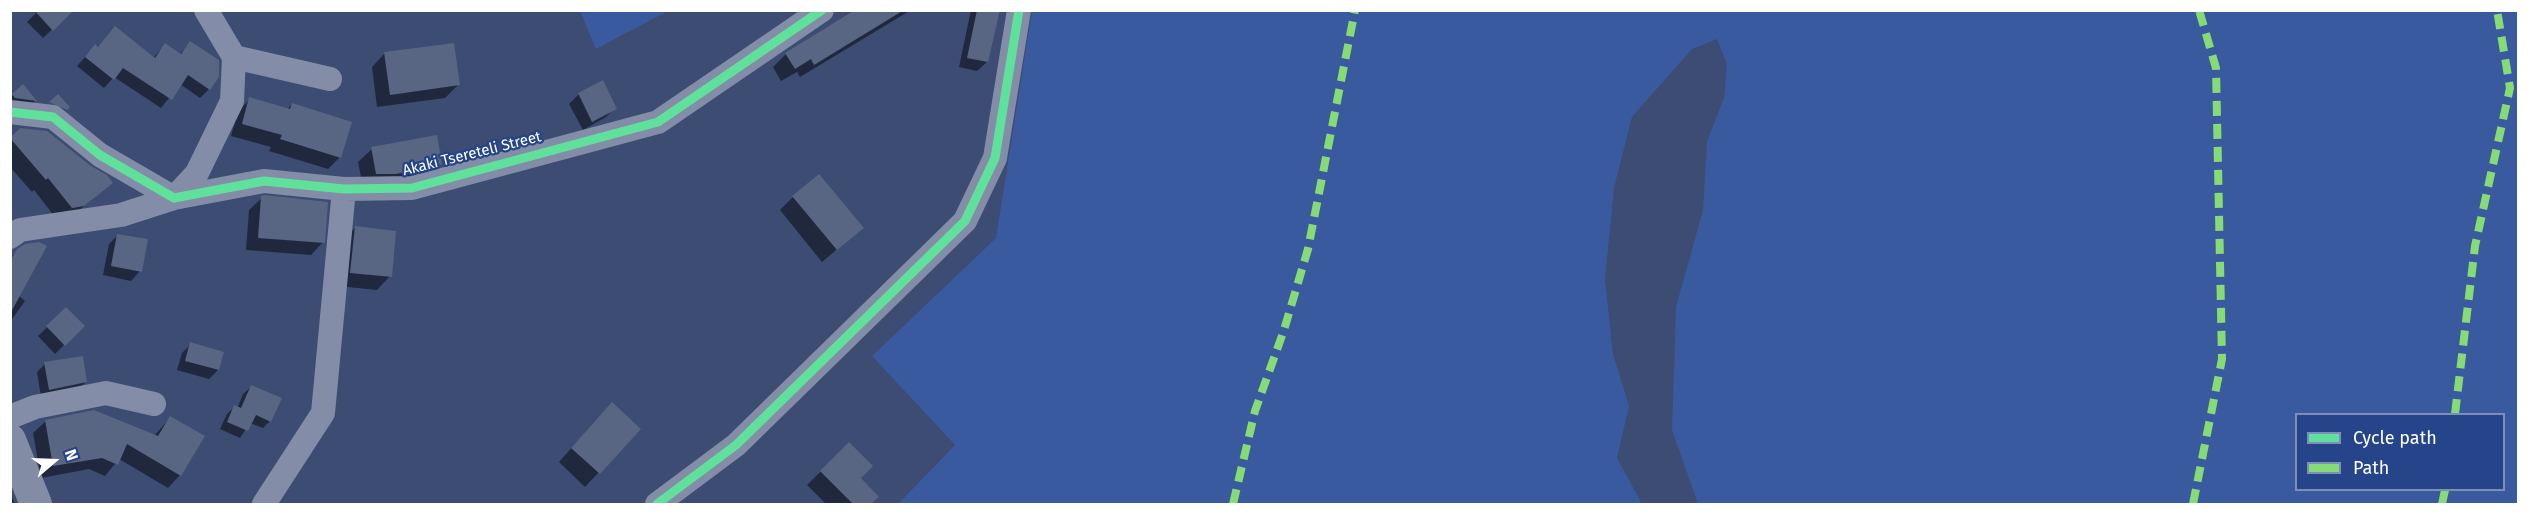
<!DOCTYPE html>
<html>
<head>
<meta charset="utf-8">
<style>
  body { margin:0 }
  #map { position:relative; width:2529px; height:515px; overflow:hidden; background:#3c4c72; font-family:"Fira Sans",sans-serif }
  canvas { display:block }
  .frame { position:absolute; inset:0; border:12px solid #fff; pointer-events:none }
  .legend { position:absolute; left:2295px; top:413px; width:210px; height:78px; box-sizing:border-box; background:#254489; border:2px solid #7c8fb8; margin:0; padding:8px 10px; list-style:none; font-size:18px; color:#fff }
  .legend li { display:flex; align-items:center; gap:12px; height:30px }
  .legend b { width:30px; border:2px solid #7c8fb8 }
  .north { position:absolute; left:24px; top:431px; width:60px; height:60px; -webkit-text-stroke:4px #254489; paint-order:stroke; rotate:71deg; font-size:16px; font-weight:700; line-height:24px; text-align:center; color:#fff }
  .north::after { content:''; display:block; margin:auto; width:21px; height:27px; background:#fff; clip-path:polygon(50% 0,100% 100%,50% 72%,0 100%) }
</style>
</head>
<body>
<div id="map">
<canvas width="2529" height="515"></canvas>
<div class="frame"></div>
<ul class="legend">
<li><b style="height:8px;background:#60e19b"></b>Cycle path</li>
<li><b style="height:8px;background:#86db77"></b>Path</li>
</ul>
<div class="north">N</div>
</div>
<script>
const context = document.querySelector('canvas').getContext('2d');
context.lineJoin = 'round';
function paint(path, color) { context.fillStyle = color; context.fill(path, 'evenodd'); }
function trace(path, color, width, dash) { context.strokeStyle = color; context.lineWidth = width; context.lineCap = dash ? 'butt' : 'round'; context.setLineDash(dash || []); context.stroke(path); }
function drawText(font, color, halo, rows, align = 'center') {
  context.font = font + ' "Fira Sans",sans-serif'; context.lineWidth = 4.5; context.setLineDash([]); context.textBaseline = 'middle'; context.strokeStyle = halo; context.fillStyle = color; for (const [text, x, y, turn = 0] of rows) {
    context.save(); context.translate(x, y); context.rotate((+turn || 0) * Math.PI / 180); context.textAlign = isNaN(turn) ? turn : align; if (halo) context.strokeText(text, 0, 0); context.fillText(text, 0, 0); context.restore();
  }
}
paint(new Path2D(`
  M 582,11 L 582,10 L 668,11 L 596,49 L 581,13 Z
  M 1032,11 L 2518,11 L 2518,504 L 1698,504 L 1672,430 L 1676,307 L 1703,210 L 1707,141 L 1724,98 L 1727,64 L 1717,39 L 1692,49 L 1632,117 L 1614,188 L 1605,279 L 1613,354 L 1629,406 L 1617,458 L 1642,504 L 898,504 L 955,445 L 872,356 L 996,238 ZM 2504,414 L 2504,490 L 2296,490 L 2296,414 Z`), '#3a5a9f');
paint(new Path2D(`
  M 39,10 L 69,13 L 43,38 L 27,22 Z
  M 858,10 L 911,10 L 800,77 L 797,72 L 781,81 L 773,67 L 786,54 Z
  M 971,10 L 998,10 L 987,62 L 977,71 L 959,67 Z
  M 190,43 L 209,89 L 200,98 L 180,84 L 161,108 L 114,77 L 104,88 L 77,66 L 95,46 L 153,58 L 165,45 L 179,55 Z
  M 385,53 L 458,85 L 445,98 L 377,107 L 372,67 Z
  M 602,82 L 615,108 L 606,117 L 583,130 L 569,104 L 578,95 Z
  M 23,87 L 35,101 L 27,109 L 10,107 L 10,98 Z
  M 250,99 L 287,110 L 292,104 L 340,157 L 328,169 L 269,151 L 271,147 L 231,136 L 238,111 Z
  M 10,138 L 111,183 L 69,219 L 58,221 L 34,190 L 32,192 L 10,167 Z
  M 372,149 L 441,165 L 427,178 L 363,187 L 358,162 Z
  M 793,197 L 862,228 L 822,262 L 780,210 Z
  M 262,198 L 323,242 L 311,255 L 246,250 L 249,210 Z
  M 355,228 L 390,276 L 377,290 L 338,286 L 342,241 Z
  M 118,235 L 140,271 L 131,281 L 103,275 L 109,244 Z
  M 18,250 L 19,296 L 25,301 L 10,322 L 10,258 Z
  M 66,309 L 83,326 L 55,354 L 38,336 Z
  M 191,344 L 222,353 L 218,370 L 209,379 L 177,370 L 182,353 Z
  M 45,364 L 86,382 L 77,390 L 41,397 L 37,372 Z
  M 251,387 L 270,421 L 263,428 L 250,423 L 240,438 L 220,429 L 227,414 L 234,407 L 237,409 L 243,394 Z
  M 599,417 L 639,429 L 585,487 L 559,462 Z
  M 170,418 L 180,475 L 168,488 L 119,459 L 105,476 L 89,469 L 41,478 L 33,433 L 46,421 L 154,436 Z
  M 849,444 L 859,478 L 877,497 L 869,504 L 826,504 L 807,485 Z
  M 10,493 L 15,504 L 10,504 Z`), '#0007');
paint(new Path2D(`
  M 34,10 L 74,10 L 53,31 Z
  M 855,10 L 904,10 L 814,65 L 811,59 L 795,69 L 785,53 Z
  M 977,10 L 1000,10 L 988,62 L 967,58 Z
  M 115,26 L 155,58 L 165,43 L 181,54 L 190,41 L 219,60 L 219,77 L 210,90 L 188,75 L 172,100 L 123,68 L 114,80 L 85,57 L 95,44 L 98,47 Z
  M 454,43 L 460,85 L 390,95 L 384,52 Z
  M 603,80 L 617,109 L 592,122 L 578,93 Z
  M 23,84 L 37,101 L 15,98 L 12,94 Z
  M 58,94 L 70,107 L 67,110 L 49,102 Z
  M 249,97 L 290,109 L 292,103 L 352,122 L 341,158 L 280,139 L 282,135 L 242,124 Z
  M 20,128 L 47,131 L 91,166 L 107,175 L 113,183 L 84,206 L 72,208 L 48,178 L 46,180 L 10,138 Z
  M 437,135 L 442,165 L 396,174 L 376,174 L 371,147 Z
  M 819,174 L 864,228 L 837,250 L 792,196 Z
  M 265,195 L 328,202 L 325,243 L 258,238 L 261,196 Z
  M 355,226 L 396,231 L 392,277 L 350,273 Z
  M 117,234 L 148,239 L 142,272 L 111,266 Z
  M 39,242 L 47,246 L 10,314 L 10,261 L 17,249 L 25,244 Z
  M 66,307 L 85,326 L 65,346 L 46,326 Z
  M 190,342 L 224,352 L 219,370 L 185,361 Z
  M 83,356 L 87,382 L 49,390 L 44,362 Z
  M 251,385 L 282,398 L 271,422 L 256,415 L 248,431 L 227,422 L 234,405 L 241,408 Z
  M 612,402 L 641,429 L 600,474 L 571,448 Z
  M 94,410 L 158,436 L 170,416 L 205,436 L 181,476 L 127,444 L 118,465 L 102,458 L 53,466 L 45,420 Z
  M 849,442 L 873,466 L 861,478 L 879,497 L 871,504 L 853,504 L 820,471 Z`), '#586583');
trace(new Path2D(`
  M 234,57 L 330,79
  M 10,112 L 53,117 L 100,155 L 174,198 L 264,181 L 344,189 L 412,188 L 658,122 L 822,10
  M 10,237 L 20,230 L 121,215 L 174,198 L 197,173 L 232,101 L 234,57 L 206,10
  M 10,417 L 35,407 L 106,393 L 154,404
  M 264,504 L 323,413 L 344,189
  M 657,504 L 736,445 L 965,221 L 995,158 L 1019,10`), '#838da7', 24);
trace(new Path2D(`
  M 10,440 L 36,504`), '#828da5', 32);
trace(new Path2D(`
  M 2455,414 L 2475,246 L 2510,88 L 2497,10
  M 1233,504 L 1255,411 L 1284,330 L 1308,249 L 1355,10
  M 2193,504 L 2222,359 L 2216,68 L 2199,10
  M 2442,504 L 2445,490`), '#86db77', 8, [15, 8]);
trace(new Path2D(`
  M 10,112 L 53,117 L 100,155 L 174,198 L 264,181 L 344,189 L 412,188 L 658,122 L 822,10
  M 657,504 L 736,445 L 965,221 L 995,158 L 1019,10`), '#60e19b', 9);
drawText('15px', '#fff', '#254489', [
  ["Akaki Tsereteli Street",472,154,-14]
]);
</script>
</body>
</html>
